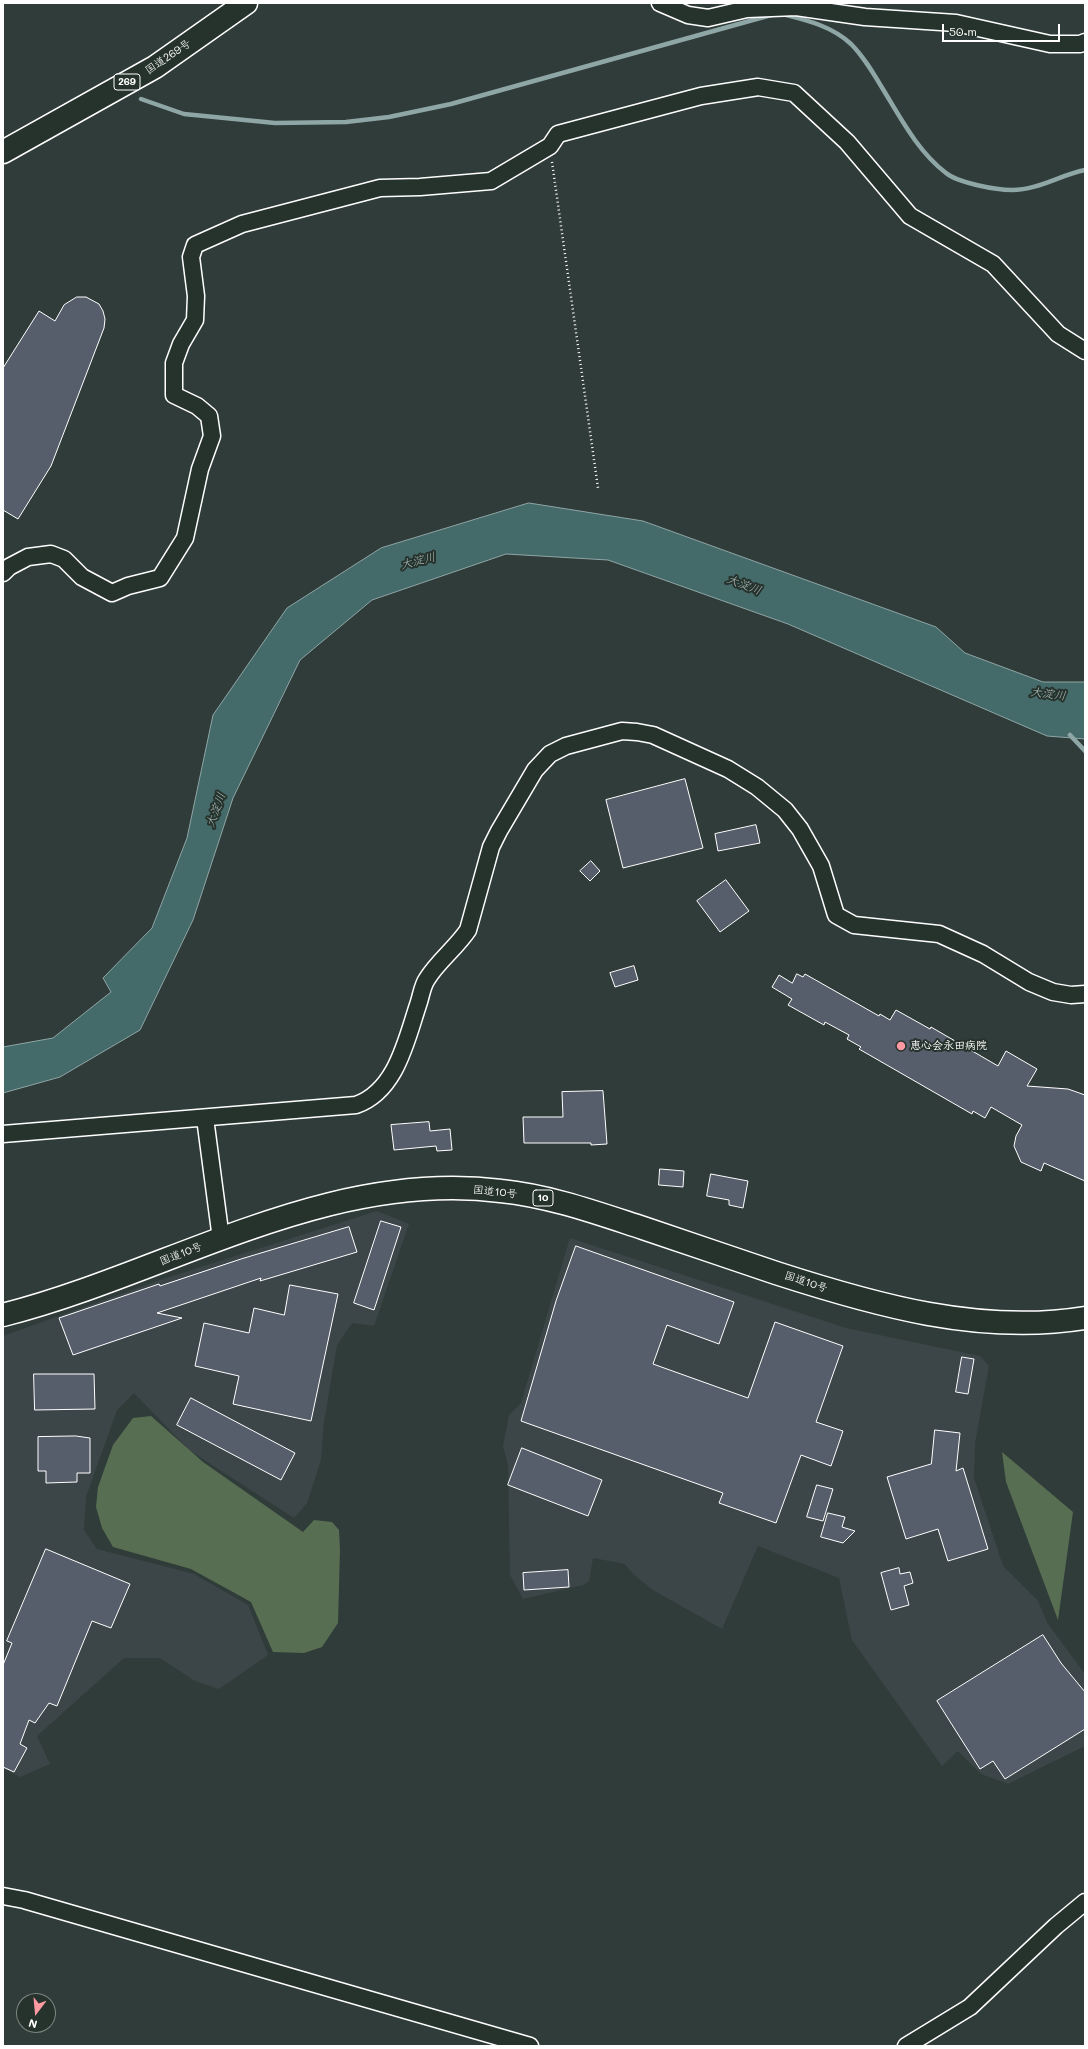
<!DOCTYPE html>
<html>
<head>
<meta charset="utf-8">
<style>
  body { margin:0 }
  #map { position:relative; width:1088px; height:2049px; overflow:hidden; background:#303c39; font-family:Mali,sans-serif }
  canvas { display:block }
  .frame { position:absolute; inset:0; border:4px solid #fff; pointer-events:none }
  .north { position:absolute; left:16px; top:1993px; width:40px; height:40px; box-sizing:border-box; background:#26332d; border:1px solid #7d8581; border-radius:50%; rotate:196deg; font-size:11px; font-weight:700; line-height:16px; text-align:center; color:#fff }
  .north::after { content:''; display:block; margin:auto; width:14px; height:18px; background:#ff9aa2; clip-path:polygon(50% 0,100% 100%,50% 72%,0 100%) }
  .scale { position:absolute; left:942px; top:24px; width:118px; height:18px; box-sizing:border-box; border:2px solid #fff; border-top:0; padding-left:5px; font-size:12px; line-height:14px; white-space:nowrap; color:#fff; -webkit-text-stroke:3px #26332d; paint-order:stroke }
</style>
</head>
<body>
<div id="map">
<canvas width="1088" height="2049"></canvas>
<div class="frame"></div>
<div class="north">N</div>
<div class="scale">50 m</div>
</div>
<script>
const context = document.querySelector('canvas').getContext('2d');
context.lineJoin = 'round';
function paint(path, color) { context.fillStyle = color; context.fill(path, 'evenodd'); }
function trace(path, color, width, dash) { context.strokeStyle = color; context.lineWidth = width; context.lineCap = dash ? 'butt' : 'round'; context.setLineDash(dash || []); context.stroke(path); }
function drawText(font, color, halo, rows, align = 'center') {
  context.font = font + ' Mali,"Klee One",sans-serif'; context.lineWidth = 4; context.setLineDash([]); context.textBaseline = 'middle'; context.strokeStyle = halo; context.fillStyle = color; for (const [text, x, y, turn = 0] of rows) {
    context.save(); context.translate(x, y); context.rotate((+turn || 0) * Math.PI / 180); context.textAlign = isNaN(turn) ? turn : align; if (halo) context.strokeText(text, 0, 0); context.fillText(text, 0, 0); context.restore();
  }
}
paint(new Path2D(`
  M 377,1211 L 409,1224 L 374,1326 L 352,1323 L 337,1345 L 324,1422 L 321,1460 L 307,1503 L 294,1518 L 189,1450 L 134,1393 L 117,1410 L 86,1497 L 84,1530 L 97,1549 L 194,1574 L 248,1605 L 268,1655 L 219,1689 L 195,1681 L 160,1658 L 124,1658 L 37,1736 L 50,1764 L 20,1777 L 3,1768 L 3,1336 L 160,1280 Z
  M 570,1238 L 846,1328 L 980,1356 L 989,1366 L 975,1443 L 974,1478 L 1003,1566 L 1038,1601 L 1048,1624 L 1085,1674 L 1085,1746 L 1008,1784 L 981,1774 L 958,1751 L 942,1766 L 852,1640 L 839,1578 L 758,1546 L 722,1629 L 653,1590 L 633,1574 L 625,1564 L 593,1558 L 589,1581 L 583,1585 L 523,1599 L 510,1575 L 508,1465 L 503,1446 L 509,1415 L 521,1403 Z`), '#3c4648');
paint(new Path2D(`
  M 151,1416 L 203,1462 L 303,1532 L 314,1520 L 332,1522 L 339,1530 L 340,1550 L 338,1623 L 322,1647 L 304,1653 L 273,1652 L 251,1602 L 191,1569 L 113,1547 L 102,1528 L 96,1507 L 98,1487 L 113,1445 L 133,1418 Z
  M 1002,1452 L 1073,1512 L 1058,1620 L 1006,1482 Z`), '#586e52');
const water = new Path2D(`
  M 529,503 L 643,521 L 936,627 L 965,653 L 1043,682 L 1085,682 L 1085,739 L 1047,736 L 788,624 L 608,560 L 506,554 L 372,600 L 300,660 L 233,798 L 193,920 L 140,1030 L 60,1077 L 3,1093 L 3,1047 L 53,1038 L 111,992 L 103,978 L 152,928 L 187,838 L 213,715 L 287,608 L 381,548 Z`);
paint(water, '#456a6a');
trace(water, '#8fa6a6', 1);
trace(new Path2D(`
  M 782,14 C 806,20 832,26 851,44 C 863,56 872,71 881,86 C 899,115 917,151 946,173 C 958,183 996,190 1012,190 C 1038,190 1060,175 1085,170
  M 141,99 L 184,114 L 275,123 L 346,122 L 389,117 L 451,104 L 771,15
  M 1070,735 L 1085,751`), '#8fa6a6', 4.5);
const building = new Path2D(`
  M 77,297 L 86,297 L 99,304 L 103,311 L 105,319 L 104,328 L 51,466 L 18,519 L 3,510 L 3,368 L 39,311 L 55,321 L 64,305 Z
  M 685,779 L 703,848 L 623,868 L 606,800 Z
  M 756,825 L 760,843 L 718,851 L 715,834 Z
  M 591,861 L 600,871 L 590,881 L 580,871 Z
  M 726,880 L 749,911 L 720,932 L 697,901 Z
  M 634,966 L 638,980 L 615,987 L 610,973 Z
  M 797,974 L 803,977 L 805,974 L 879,1016 L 880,1014 L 890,1020 L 896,1010 L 930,1029 L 931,1027 L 998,1066 L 1006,1051 L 1037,1069 L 1027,1086 L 1068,1089 L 1085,1095 L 1085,1181 L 1044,1163 L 1041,1171 L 1021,1162 L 1014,1146 L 1016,1136 L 1022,1125 L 991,1107 L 985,1118 L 973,1111 L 972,1114 L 859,1049 L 861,1047 L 847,1039 L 849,1035 L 825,1022 L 824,1025 L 788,1005 L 792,999 L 772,987 L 779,975 L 792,983 Z
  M 603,1091 L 607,1144 L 591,1145 L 591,1143 L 524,1143 L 523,1117 L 563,1117 L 562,1092 Z
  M 429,1122 L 430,1131 L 450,1129 L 452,1150 L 437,1151 L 436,1146 L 394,1150 L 391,1125 Z
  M 660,1169 L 684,1171 L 683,1187 L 659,1185 Z
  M 711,1174 L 748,1181 L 743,1208 L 729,1205 L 729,1200 L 707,1196 Z
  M 381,1221 L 401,1227 L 374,1310 L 354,1303 Z
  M 349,1227 L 357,1252 L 260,1281 L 261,1278 L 157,1313 L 182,1318 L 73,1355 L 59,1318 L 159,1284 L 160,1286 L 241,1259 Z
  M 576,1246 L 734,1302 L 719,1344 L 667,1325 L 653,1364 L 748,1398 L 775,1322 L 843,1346 L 816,1422 L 843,1431 L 831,1466 L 801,1455 L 776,1523 L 719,1503 L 723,1493 L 521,1421 L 556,1301 Z
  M 290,1285 L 338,1294 L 311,1421 L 233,1404 L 239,1376 L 195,1366 L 204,1323 L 249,1333 L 254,1308 L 284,1315 Z
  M 962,1357 L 974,1359 L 968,1394 L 956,1392 Z
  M 34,1374 L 94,1374 L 95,1409 L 35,1410 Z
  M 191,1398 L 295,1453 L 281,1480 L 177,1425 Z
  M 935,1430 L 960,1433 L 956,1471 L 963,1468 L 988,1549 L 948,1561 L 938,1529 L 906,1539 L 887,1477 L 931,1464 Z
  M 76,1436 L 90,1438 L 90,1473 L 77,1473 L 77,1482 L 46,1483 L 46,1471 L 38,1471 L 38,1437 Z
  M 522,1448 L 602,1480 L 588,1516 L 508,1485 Z
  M 817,1485 L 833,1489 L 823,1521 L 807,1517 Z
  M 828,1513 L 845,1517 L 842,1527 L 855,1531 L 843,1543 L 821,1537 Z
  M 46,1549 L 130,1584 L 111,1628 L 92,1621 L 57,1706 L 49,1703 L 35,1723 L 29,1720 L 20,1744 L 27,1748 L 14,1772 L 3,1767 L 3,1665 L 12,1643 L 7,1641 Z
  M 899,1568 L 900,1574 L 910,1572 L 913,1583 L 904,1586 L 909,1605 L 891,1610 L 881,1573 Z
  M 568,1570 L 569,1587 L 524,1590 L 523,1573 Z
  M 1043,1635 L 1061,1663 L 1085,1692 L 1085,1729 L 1005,1779 L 993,1761 L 980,1769 L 937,1701 Z`);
paint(building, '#575e6b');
trace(building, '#fff', 1);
const street = new Path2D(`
  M 660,3 L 688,15 L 708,18 L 747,9 L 796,7 L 865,17 L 956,23 L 1050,44 L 1080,44 L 1085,42
  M 3,573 L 9,567 L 28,557 L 51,554 L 64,559 L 82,577 L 112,593 L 128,586 L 160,578 L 185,538 L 200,469 L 212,436 L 209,416 L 197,406 L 174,395 L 174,363 L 181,344 L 195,320 L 196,296 L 191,257 L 195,245 L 242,224 L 380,188 L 420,187 L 491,181 L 550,146 L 558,134 L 701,96 L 758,87 L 794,93 L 847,142 L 910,216 L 993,264 L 1058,334 L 1085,351
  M 205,1118 L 221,1239
  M 3,1134 L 356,1105 C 396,1091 406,1041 418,1005 C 421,997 422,986 427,979 C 438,961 456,948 468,930 L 491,847 L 499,831 L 535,770 L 550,754 L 566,746 L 622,731 L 637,732 L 653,735 L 728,769 L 757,787 L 785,810 L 800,829 L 821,866 L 836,915 L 854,925 L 939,934 L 983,954 L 1029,982 L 1053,992 L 1071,995 L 1085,994
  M 3,1896 L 24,1900 L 530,2046
  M 906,2046 L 970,2007 L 1056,1926 L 1085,1902`);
const highway = new Path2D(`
  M 3,152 L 155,67 L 246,3
  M 3,1315 C 168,1273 325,1169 501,1191 C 550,1196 597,1213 643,1228 C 687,1243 732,1258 776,1273 C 875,1305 980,1335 1085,1318`);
trace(street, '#fff', 19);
trace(highway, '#fff', 25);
trace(new Path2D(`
  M 552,162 L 598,488`), '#fff', 2.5, [1, 3]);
trace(street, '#26332d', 16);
trace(highway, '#26332d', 22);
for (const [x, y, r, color] of [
  [901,1046,5,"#ff9aa2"]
]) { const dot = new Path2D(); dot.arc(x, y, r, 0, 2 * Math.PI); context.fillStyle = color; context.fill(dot); trace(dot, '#26332d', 1.5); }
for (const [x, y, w] of [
  [127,82,26],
  [543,1198,20]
]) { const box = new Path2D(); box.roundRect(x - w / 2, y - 8, w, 16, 3); context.fillStyle = '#26332d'; context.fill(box); trace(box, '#fff', 1); }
drawText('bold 10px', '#fff', null, [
  ["269",127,82],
  ["10",543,1198]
]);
drawText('11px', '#fff', '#26332d', [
  ["国道269号",168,57,-34],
  ["国道10号",495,1192,6],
  ["国道10号",181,1254,-21],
  ["国道10号",806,1282,18]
]);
drawText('bold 11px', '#fff', '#26332d', [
  ["恵心会永田病院",910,1046]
], 'left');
drawText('italic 12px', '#abbcbc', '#26332d', [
  ["大淀川",418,561,-14],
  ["大淀川",744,585,21],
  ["大淀川",1048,694,7],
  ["大淀川",216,810,-70]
]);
</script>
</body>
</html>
